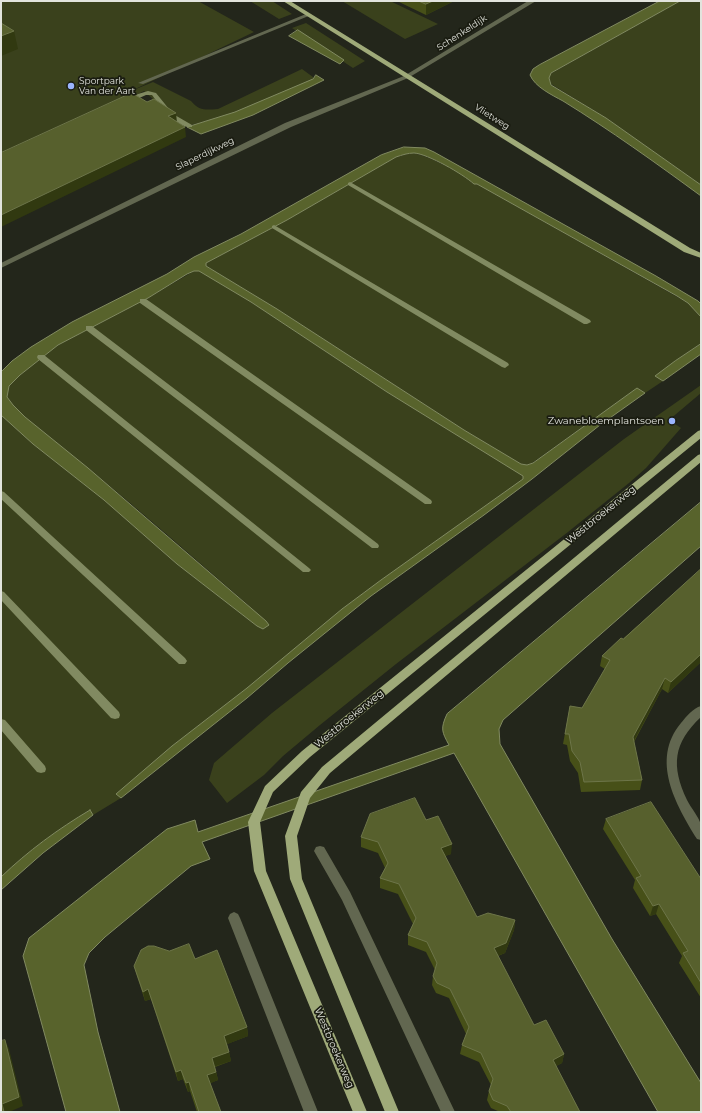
<!DOCTYPE html>
<html>
<head>
<meta charset="utf-8">
<style>
  body { margin:0 }
  #map { position:relative; width:702px; height:1113px; overflow:hidden; background:#23261b; font-family:Montserrat,sans-serif }
  canvas { display:block }
  .frame { position:absolute; inset:0; border:2px solid #e2e4dd; pointer-events:none }
</style>
</head>
<body>
<div id="map">
<canvas width="702" height="1113"></canvas>
<div class="frame"></div>
</div>
<script>
const context = document.querySelector('canvas').getContext('2d');
context.lineJoin = 'round';
function paint(path, color) { context.fillStyle = color; context.fill(path, 'evenodd'); }
function trace(path, color, width, dash) { context.strokeStyle = color; context.lineWidth = width; context.lineCap = dash ? 'butt' : 'round'; context.setLineDash(dash || []); context.stroke(path); }
function drawText(font, color, halo, rows, align = 'center') {
  context.font = font + ' Montserrat,sans-serif'; context.lineWidth = 3.5; context.setLineDash([]); context.textBaseline = 'middle'; context.strokeStyle = halo; context.fillStyle = color; for (const [text, x, y, turn = 0] of rows) {
    context.save(); context.translate(x, y); context.rotate((+turn || 0) * Math.PI / 180); context.textAlign = isNaN(turn) ? turn : align; if (halo) context.strokeText(text, 0, 0); context.fillText(text, 0, 0); context.restore();
  }
}
paint(new Path2D(`
  M 1,1 L 198,1 L 254,32 L 131,91 L 153,82 L 191,101 C 199,111 206,110 218,109 L 302,69 L 317,80 L 226,116 L 187,126 L 177,121 L 144,91 L 1,163 Z
  M 250,1 L 272,1 L 292,14 L 279,19 Z
  M 342,1 L 390,1 L 438,24 L 405,39 Z
  M 680,1 L 701,1 L 701,185 L 606,118 L 551,84 L 549,78 L 550,74 Z
  M 306,23 L 365,61 L 353,68 L 292,28 Z
  M 412,153 C 428,155 462,173 474,184 L 477,184 L 688,303 L 701,317 L 701,344 L 675,361 L 656,376 L 663,381 L 645,393 L 637,388 L 532,463 L 527,465 L 521,464 L 464,430 L 277,309 L 206,266 L 206,263 L 287,220 L 396,157 Z
  M 194,271 L 199,271 L 207,275 L 251,302 L 387,392 L 519,472 L 523,476 L 523,479 L 381,580 L 342,609 L 247,688 L 172,746 L 116,794 L 121,798 L 93,815 L 90,810 C 58,829 28,851 1,877 L 1,415 L 33,444 L 104,500 L 177,564 L 257,626 L 248,605 C 195,559 143,513 89,469 C 62,446 27,427 7,397 L 9,386 L 20,375 L 58,345 L 148,298 Z
  M 701,385 L 701,393 L 669,420 L 681,428 L 646,468 L 629,483 L 568,532 L 396,664 L 320,725 L 283,756 L 264,775 L 227,803 L 209,780 L 214,763 L 272,713 L 624,439 Z`), '#3a411c');
const water = new Path2D(`
  M 660,1 L 680,1 L 551,73 L 549,78 L 551,85 L 606,118 L 701,185 L 701,196 C 656,163 610,130 563,101 C 552,95 535,87 530,75 L 533,69 L 539,65 Z
  M 298,30 L 344,60 L 340,64 L 289,36 Z
  M 316,75 L 324,80 L 253,115 L 201,134 L 187,127 L 235,112 L 313,79 Z
  M 404,147 L 425,148 L 434,152 L 656,276 L 698,301 L 701,304 L 701,317 L 688,303 L 677,296 L 477,184 L 474,184 C 463,174 428,154 414,153 C 408,153 402,155 396,157 L 287,220 L 206,263 L 206,266 L 277,309 L 464,430 L 521,464 L 527,465 L 533,463 L 637,388 L 645,393 L 600,425 L 532,479 L 484,515 L 371,596 L 288,663 L 247,698 L 121,798 L 116,794 L 172,746 L 247,688 L 342,609 L 381,580 L 523,479 L 523,476 L 387,392 L 251,302 L 199,271 L 194,271 L 187,274 L 148,298 L 58,345 L 20,375 L 9,386 L 7,397 L 13,405 L 25,417 L 88,468 L 266,621 L 269,625 L 263,629 L 257,626 L 177,564 L 104,500 L 33,444 L 1,415 L 1,372 L 12,361 L 31,347 L 72,322 L 167,274 L 194,257 L 241,234 L 381,155 Z
  M 701,344 L 701,354 L 663,381 L 655,376 L 675,361 Z
  M 701,502 L 701,546 L 503,720 L 499,729 L 500,744 L 612,939 L 701,1083 L 701,1112 L 658,1112 L 454,753 L 202,842 L 210,859 L 191,866 L 105,937 L 89,953 L 84,965 L 98,1032 L 120,1112 L 66,1112 L 23,956 L 29,938 L 167,829 L 195,820 L 198,832 L 449,745 C 442,732 440,729 447,714 Z
  M 90,810 L 93,815 L 43,853 L 1,890 L 1,877 C 28,851 58,829 90,810 Z`);
paint(water, '#58632c');
trace(water, '#818a61', 1);
paint(new Path2D(`
  M 148,91 L 156,93 L 173,114 L 192,125 L 192,127 C 177,129 160,106 152,95 L 146,95 L 128,103 L 125,101 L 138,94 Z
  M 350,182 L 590,320 L 591,322 L 587,324 L 584,324 L 348,185 L 348,183 Z
  M 274,225 L 508,363 L 509,365 L 505,368 L 502,367 L 272,228 L 272,226 Z
  M 140,299 L 146,299 L 431,500 L 432,502 L 431,504 L 425,504 L 140,303 Z
  M 86,326 L 92,326 L 378,544 L 379,546 L 378,548 L 372,548 L 86,330 Z
  M 38,355 L 44,355 L 309,568 L 311,570 L 309,572 L 303,572 L 38,359 L 37,357 Z
  M 1,491 L 4,492 L 185,658 L 187,661 L 185,664 L 179,664 L 1,499 Z
  M 1,591 L 4,592 L 119,712 L 120,715 L 119,718 L 115,719 L 111,718 L 1,600 Z
  M 1,719 L 5,720 L 45,766 L 46,769 L 45,772 L 41,773 L 37,772 L 1,730 Z`), '#818a61');
paint(new Path2D(`
  M 528,1 L 536,1 L 408,78 L 291,127 L 1,268 L 1,263 L 285,123 L 404,76 Z
  M 306,14 L 311,15 L 143,84 L 138,83 Z
  M 701,706 L 701,717 C 673,743 671,766 687,800 C 691,808 699,817 701,825 C 702,829 701,836 701,840 L 697,839 C 676,805 650,760 681,723 C 686,717 693,708 701,706 Z
  M 320,846 L 324,847 L 350,892 L 455,1112 L 441,1112 L 342,900 L 314,851 L 316,847 Z
  M 234,912 L 238,914 L 240,918 L 318,1112 L 304,1112 L 228,918 L 230,914 Z`), '#626750');
paint(new Path2D(`
  M 283,1 L 290,1 L 690,248 L 701,253 L 701,258 L 684,252 Z
  M 701,430 L 701,438 L 310,757 L 273,792 L 260,822 L 266,871 L 367,1112 L 353,1112 L 254,871 L 248,822 L 265,786 L 302,751 L 698,431 Z
  M 701,454 L 701,462 L 330,773 L 310,798 L 297,836 L 302,879 L 399,1112 L 385,1112 L 290,879 L 285,836 L 301,792 L 322,767 L 698,455 Z`), '#9faa79');
paint(new Path2D(`
  M 397,1 L 454,1 L 426,15 Z
  M 701,569 L 701,662 L 668,693 L 662,689 L 634,742 L 642,780 L 640,790 L 581,792 L 578,773 L 570,761 L 567,745 L 563,744 L 570,706 L 582,708 L 605,669 L 600,666 L 602,656 L 623,639 Z
  M 606,819 L 701,879 L 701,998 L 679,963 L 682,956 L 656,914 L 650,916 L 633,888 L 635,880 L 603,829 Z
  M 426,820 L 451,854 L 445,856 L 477,917 L 515,920 L 514,930 L 505,953 L 498,956 L 534,1025 L 564,1054 L 562,1063 L 556,1066 L 580,1112 L 500,1112 L 491,1108 L 487,1100 L 489,1091 L 491,1085 L 479,1062 L 460,1054 L 462,1045 L 466,1034 L 449,998 L 436,993 L 432,985 L 433,976 L 435,970 L 426,952 L 408,945 L 408,935 L 413,924 L 398,894 L 380,888 L 380,878 L 385,868 L 378,853 L 361,847 L 361,837 Z
  M 169,951 L 195,959 L 247,1027 L 248,1036 L 227,1044 L 229,1052 L 231,1061 L 215,1067 L 218,1080 L 210,1083 L 221,1112 L 197,1112 L 190,1091 L 188,1092 L 183,1079 L 178,1081 L 151,999 L 145,1001 L 137,976 L 134,966 Z`), '#475018');
paint(new Path2D(`
  M 433,1 L 454,1 L 426,15 L 426,4 Z
  M 14,31 L 18,49 L 1,56 L 1,36 Z
  M 176,113 L 177,123 L 168,116 Z
  M 185,127 L 186,137 L 1,227 L 1,215 Z
  M 701,654 L 701,662 L 668,693 L 671,682 Z
  M 665,678 L 662,689 L 630,748 L 633,737 Z
  M 452,844 L 451,854 L 440,858 L 441,848 Z
  M 659,904 L 656,914 L 650,916 L 653,906 Z
  M 515,920 L 514,930 L 505,953 L 492,958 L 494,948 Z
  M 148,989 L 151,999 L 145,1001 L 143,992 Z
  M 247,1027 L 248,1036 L 225,1045 L 224,1036 Z
  M 5,1040 L 9,1049 L 23,1106 L 9,1112 L 4,1112 L 2,1104 Z
  M 229,1052 L 231,1061 L 213,1067 L 212,1058 Z
  M 564,1054 L 562,1063 L 550,1069 L 553,1060 Z
  M 181,1070 L 183,1079 L 178,1081 L 176,1072 Z
  M 216,1072 L 218,1080 L 209,1084 L 207,1075 Z
  M 189,1082 L 190,1091 L 188,1092 L 186,1083 Z`), '#313910');
const building = new Path2D(`
  M 419,1 L 433,1 L 426,4 Z
  M 1,23 L 14,31 L 1,36 Z
  M 132,93 L 147,102 L 154,99 L 176,113 L 168,116 L 185,127 L 1,215 L 1,153 Z
  M 701,569 L 701,654 L 671,682 L 665,678 L 633,737 L 642,780 L 584,782 L 580,762 L 572,751 L 569,734 L 565,734 L 570,706 L 582,708 L 610,660 L 602,656 L 621,638 L 623,639 Z
  M 415,798 L 426,820 L 438,816 L 452,844 L 441,848 L 477,917 L 488,913 L 515,920 L 506,943 L 494,948 L 534,1025 L 546,1020 L 564,1054 L 553,1060 L 580,1112 L 511,1112 L 507,1106 L 493,1100 L 489,1091 L 493,1079 L 481,1053 L 462,1045 L 469,1027 L 450,989 L 437,983 L 433,976 L 437,963 L 427,942 L 408,935 L 416,918 L 399,884 L 380,878 L 388,863 L 378,842 L 361,837 L 370,814 Z
  M 651,802 L 701,879 L 701,983 L 683,953 L 688,951 L 659,904 L 653,906 L 636,878 L 641,876 L 606,819 Z
  M 189,944 L 195,959 L 217,950 L 247,1027 L 224,1036 L 229,1052 L 212,1058 L 216,1072 L 207,1075 L 221,1112 L 199,1112 L 189,1082 L 186,1083 L 181,1070 L 176,1072 L 148,989 L 143,992 L 134,966 L 141,950 L 148,946 L 154,946 L 169,951 Z
  M 5,1040 L 19,1097 L 2,1104 L 4,1112 L 1,1112 L 1,1041 Z`);
paint(building, '#57602d');
trace(building, '#6d7549', 1);
for (const [x, y, r, color] of [
  [71,86,4,"#9bb5fd"],
  [672,421,4,"#9bb5fd"]
]) { const dot = new Path2D(); dot.arc(x, y, r, 0, 2 * Math.PI); context.fillStyle = color; context.fill(dot); trace(dot, '#1a1c11', 1.5); }
drawText('9px', '#e2e4dd', '#1a1c11', [
  ["Schenkeldijk",462,33,-33],
  ["Vlietweg",492,117,32],
  ["Slaperdijkweg",205,154,-26]
]);
drawText('9px', '#e2e4dd', '#1a1c11', [
  ["Sportpark",79,81],
  ["Van der Aart",79,91]
], 'left');
drawText('10px', '#e2e4dd', '#1a1c11', [
  ["Zwanebloemplantsoen",664,421]
], 'right');
drawText('10px', '#e2e4dd', '#1a1c11', [
  ["Westbroekerweg",601,515,-39],
  ["Westbroekerweg",349,719,-39],
  ["Westbroekerweg",334,1048,67]
]);
</script>
</body>
</html>
